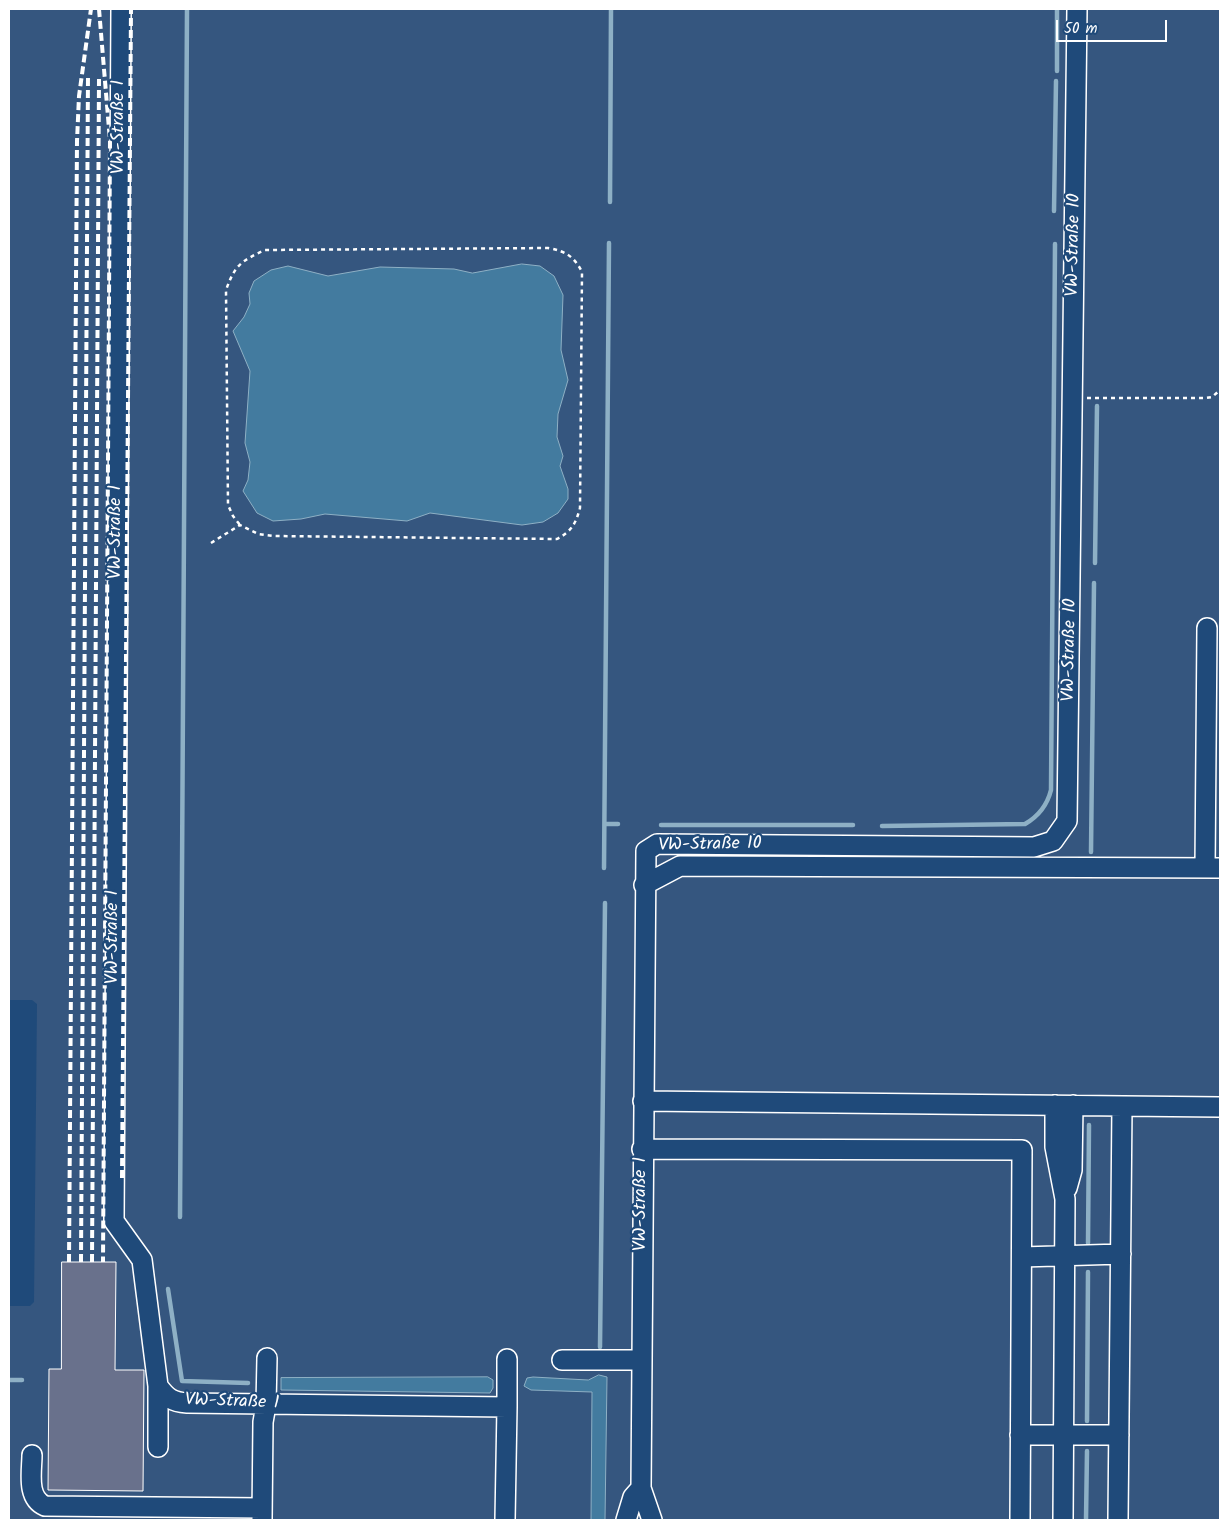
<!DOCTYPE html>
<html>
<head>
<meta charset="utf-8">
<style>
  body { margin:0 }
  #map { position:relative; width:1229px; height:1529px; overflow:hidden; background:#1f4a7a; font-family:Kalam,sans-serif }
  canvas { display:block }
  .frame { position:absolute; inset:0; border:10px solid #fff; pointer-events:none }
  .scale { position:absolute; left:1056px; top:20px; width:111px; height:22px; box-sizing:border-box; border:2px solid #fff; border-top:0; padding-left:6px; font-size:15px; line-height:18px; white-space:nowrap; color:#fff; -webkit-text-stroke:4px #1f4a7a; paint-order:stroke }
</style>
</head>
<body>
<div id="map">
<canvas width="1229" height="1529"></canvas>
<div class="frame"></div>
<div class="scale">50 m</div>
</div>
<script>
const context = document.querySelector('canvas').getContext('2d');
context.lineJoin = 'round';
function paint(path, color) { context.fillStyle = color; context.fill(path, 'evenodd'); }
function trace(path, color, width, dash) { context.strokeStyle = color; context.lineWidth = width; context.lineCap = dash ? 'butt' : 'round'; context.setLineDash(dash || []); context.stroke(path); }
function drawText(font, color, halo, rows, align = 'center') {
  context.font = font + ' Kalam,sans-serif'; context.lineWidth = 4.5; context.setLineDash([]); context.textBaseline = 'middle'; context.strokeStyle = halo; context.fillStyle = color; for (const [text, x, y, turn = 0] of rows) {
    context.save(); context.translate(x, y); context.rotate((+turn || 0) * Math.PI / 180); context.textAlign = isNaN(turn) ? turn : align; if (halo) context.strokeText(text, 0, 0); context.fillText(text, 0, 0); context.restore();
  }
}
paint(new Path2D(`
  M 9,9 L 1220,9 L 1220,1520 L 9,1520 L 9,1306 L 30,1306 L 34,1302 L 37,1004 L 32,1000 L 9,1000 Z`), '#35567f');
const water = new Path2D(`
  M 522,264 L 540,266 L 554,276 L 563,295 L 561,350 L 568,380 L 558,414 L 557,437 L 563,456 L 560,466 L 568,489 L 568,499 L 558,513 L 543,522 L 522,525 L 430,513 L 407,521 L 325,514 L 301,519 L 273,521 L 257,513 L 243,491 L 248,480 L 250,462 L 245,443 L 250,371 L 233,331 L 244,317 L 250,304 L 249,293 L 254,281 L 271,270 L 288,266 L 328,276 L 380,267 L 454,269 L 472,273 Z
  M 599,1375 L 607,1377 L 605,1520 L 591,1520 L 592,1392 L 531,1390 L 524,1386 L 527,1378 L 533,1377 L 588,1380 Z
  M 488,1377 L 493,1380 L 493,1388 L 490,1393 L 281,1390 L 281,1378 Z`);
paint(water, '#437b9f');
trace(water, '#8eb0c5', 1);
trace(new Path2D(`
  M 1057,71 L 1057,9
  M 610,202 L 611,9
  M 1054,211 L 1056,81
  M 1095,563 L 1097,406
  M 605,824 L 618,824
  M 661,825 L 853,825
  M 882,826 L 1025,824 C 1039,816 1047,806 1051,790 L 1055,244
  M 1091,852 L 1094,583
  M 604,868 L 609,243
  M 180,1217 L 187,9
  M 1088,1243 L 1089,1125
  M 168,1289 L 182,1381 L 248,1383
  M 600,1347 L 605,903
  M 9,1380 L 22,1380
  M 1087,1421 L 1088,1272
  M 1086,1520 L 1087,1451`), '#8eb0c5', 4.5);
const building = new Path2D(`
  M 62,1262 L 116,1262 L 115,1370 L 144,1370 L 143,1491 L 48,1490 L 49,1369 L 61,1369 Z`);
paint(building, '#69718c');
trace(building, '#fff', 1);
const minor = new Path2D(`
  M 121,9 L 114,1221 L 142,1260 L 158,1386 C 167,1398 172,1402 187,1403 L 507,1407 L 505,1520
  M 1205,868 L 1207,628
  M 644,885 L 680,866 L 1220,868
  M 643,1101 L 1220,1107
  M 1055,1105 L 1055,1147 L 1065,1199 L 1063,1520
  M 642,1149 L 1022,1150 L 1020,1520
  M 1067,1188 L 1072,1170 L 1073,1105
  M 1022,1257 L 1121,1254
  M 562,1360 L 642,1360
  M 507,1407 L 507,1359
  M 1020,1435 L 1119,1435
  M 158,1447 L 158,1386
  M 32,1455 C 32,1471 26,1498 45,1506 L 262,1508
  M 262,1519 L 263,1422 L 266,1405 L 267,1358
  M 626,1520 L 633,1497 L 641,1488
  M 652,1520 L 641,1488 L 646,851 L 657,844 L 1034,847 L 1053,841 L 1067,821 L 1077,9
  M 1118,1520 L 1122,1106`);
trace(minor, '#fff', 22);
trace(new Path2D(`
  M 1087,398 L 1205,398 L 1212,397 L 1220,390
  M 211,543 L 240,525 L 258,534 L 274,536 L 557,539 C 572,531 576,523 580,508 L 582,272 C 574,256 565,251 548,248 L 265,250 C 241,261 235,265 226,290 L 228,505 L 233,516 L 240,525`), '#fff', 2.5, [4, 4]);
trace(minor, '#1f4a7a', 19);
trace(new Path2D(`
  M 99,9 L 110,141 L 103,1262
  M 122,1178 L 131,9
  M 69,1262 L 77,141 L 79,96 L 91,9
  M 81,1262 L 88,74
  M 92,1262 L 99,79`), '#fff', 4, [8, 4]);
drawText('18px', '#fff', '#1f4a7a', [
  ["VW-Straße 1",120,127,-90],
  ["VW-Straße 10",1075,245,-89],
  ["VW-Straße 1",117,532,-90],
  ["VW-Straße 10",1071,650,-89],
  ["VW-Straße 10",710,846,-1],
  ["VW-Straße 1",114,937,-90],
  ["VW-Straße 1",642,1204,-90],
  ["VW-Straße 1",232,1403,2]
]);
</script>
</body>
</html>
